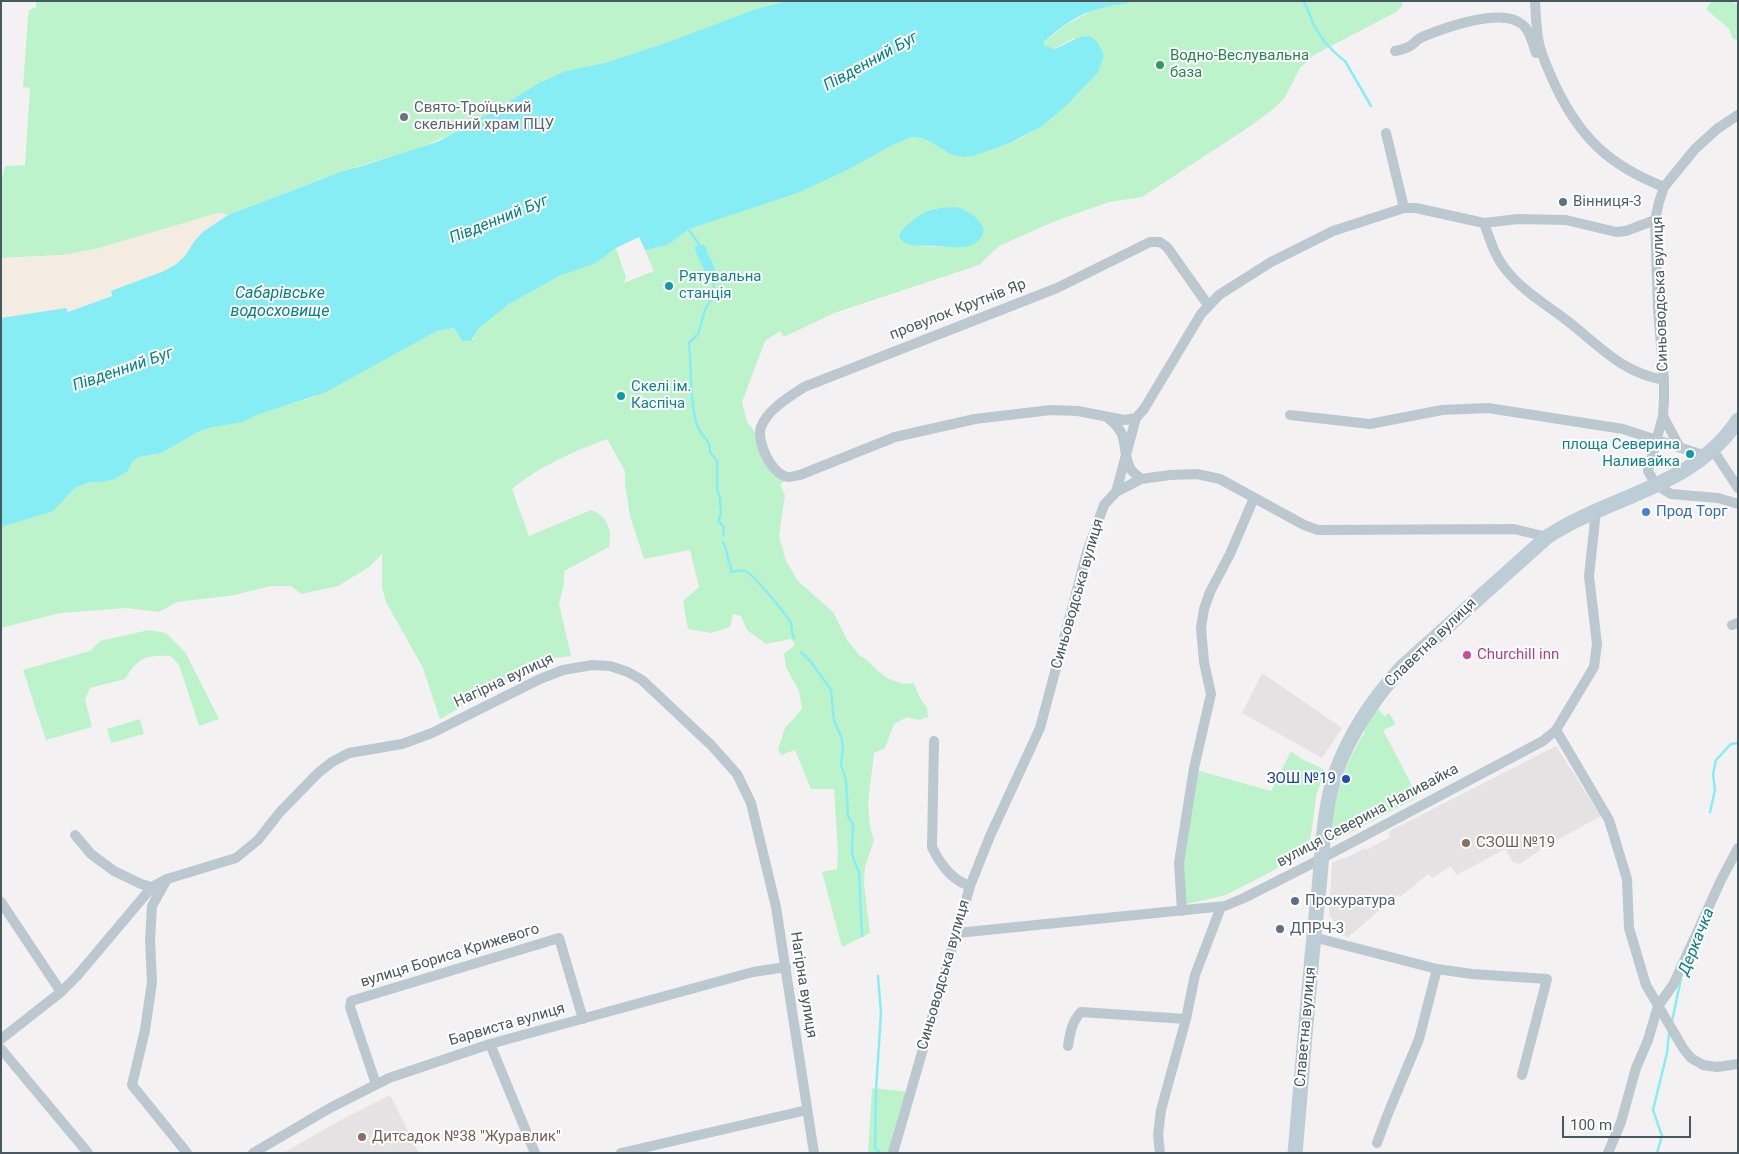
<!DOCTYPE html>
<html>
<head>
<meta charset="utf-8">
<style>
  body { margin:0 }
  #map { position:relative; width:1739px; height:1154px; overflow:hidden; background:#f3f1f1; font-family:Roboto,sans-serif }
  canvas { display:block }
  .frame { position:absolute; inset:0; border:2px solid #475860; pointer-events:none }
  .scale { position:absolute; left:1562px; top:1116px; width:129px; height:22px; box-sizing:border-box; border:2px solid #475860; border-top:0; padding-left:6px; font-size:15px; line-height:18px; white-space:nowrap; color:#475860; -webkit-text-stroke:4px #fff; paint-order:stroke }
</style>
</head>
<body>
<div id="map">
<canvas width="1739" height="1154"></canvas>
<div class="frame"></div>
<div class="scale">100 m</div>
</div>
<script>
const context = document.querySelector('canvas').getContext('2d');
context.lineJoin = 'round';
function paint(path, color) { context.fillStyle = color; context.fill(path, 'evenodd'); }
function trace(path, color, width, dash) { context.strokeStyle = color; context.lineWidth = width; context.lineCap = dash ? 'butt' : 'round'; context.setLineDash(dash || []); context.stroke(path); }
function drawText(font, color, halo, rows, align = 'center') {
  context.font = font + ' Roboto,sans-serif'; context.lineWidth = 4; context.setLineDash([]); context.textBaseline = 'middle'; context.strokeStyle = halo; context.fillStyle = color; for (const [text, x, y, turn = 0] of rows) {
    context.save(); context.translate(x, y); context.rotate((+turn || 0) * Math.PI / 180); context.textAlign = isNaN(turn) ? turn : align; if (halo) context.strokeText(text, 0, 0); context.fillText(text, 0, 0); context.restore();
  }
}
paint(new Path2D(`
  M 1262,673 L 1342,728 L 1322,758 L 1242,713 Z
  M 1556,746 L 1601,816 L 1541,849 L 1520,864 L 1513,862 L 1505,849 L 1457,875 L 1451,866 L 1432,878 L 1428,874 L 1400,897 L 1398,895 L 1347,938 L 1329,915 L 1332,863 L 1343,858 L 1344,859 L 1365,848 L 1366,850 L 1390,837 L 1388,832 Z
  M 390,1095 L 419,1153 L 283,1153 L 341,1120 Z`), '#e5e2e3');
paint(new Path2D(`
  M 36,1 L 828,1 L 462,129 L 420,148 L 343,171 L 228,215 L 218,213 L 96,249 L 63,255 L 1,258 L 1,182 L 5,166 L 25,165 L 30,88 L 23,87 L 28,17 L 29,10 L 36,7 Z
  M 1082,1 L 1401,1 L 1403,5 L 1396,12 L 1314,55 L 1300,68 L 1285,97 L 1276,107 L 1252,125 L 1142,197 L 1109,202 L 1055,221 L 999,246 L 979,265 L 834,313 L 784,337 L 780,331 L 765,341 L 742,402 L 747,422 L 760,438 L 763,450 L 788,477 L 780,485 L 785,495 L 779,536 L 786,561 L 798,581 L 833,612 L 847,640 L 860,656 L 866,659 L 879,672 L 889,679 L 903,684 L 914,683 L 920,698 L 927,708 L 928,717 L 919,720 L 907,717 L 894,724 L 885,748 L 874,753 L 868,804 L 870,827 L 874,840 L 865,867 L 864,884 L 870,933 L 842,947 L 822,872 L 837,869 L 838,852 L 834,789 L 811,789 L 795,750 L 786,753 L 782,756 L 778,749 L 785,728 L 802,709 L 799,691 L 786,667 L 784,654 L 795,645 L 791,639 L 766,644 L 747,630 L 741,616 L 733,614 L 730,627 L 711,633 L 688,629 L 683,601 L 699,587 L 690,550 L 644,559 L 630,516 L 625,484 L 625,471 L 607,439 C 574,451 538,467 512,489 L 529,536 L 591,510 C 607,515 613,531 609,547 L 564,571 L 564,584 L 559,604 L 571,656 L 547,659 L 440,719 L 423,668 L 386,602 L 382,587 L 382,554 L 369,567 L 338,586 L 301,594 L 291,586 L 270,586 L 235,595 L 177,602 L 159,612 L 126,608 L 60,613 L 1,628 L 1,515 L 63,500 L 75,488 L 90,482 L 101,482 L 115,479 L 128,471 L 133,461 L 140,457 L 161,453 L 200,431 L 314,397 L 437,331 L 454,328 L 457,331 L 460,339 L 468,341 L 474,339 C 476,320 539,285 557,277 C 577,267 598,263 616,248 L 626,277 L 624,283 L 654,271 L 645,250 L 668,245 L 688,229 L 798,193 L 889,147 L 911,137 L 921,138 L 931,142 L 950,154 C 970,151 992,150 1010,143 C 1046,129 1071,101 1097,74 L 1074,38 L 1054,49 L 1041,65 L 1044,42 L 1066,25 L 1089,12 ZM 956,207 C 968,213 978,217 984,229 C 980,256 939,244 921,247 L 931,209 Z
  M 1712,1 L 1730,1 L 1738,5 L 1738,40 L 1733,39 L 1729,29 L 1706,9 Z
  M 149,630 L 166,633 L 185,652 L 219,719 L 199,726 L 179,665 L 171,656 C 147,655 138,657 125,679 L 90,688 L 85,699 L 92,727 L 46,740 L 23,670 L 90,651 L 100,641 Z
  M 1376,707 L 1385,716 L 1389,713 L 1396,724 L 1383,730 L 1418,797 L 1336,840 L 1330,838 C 1334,800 1344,764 1365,732 L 1361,729 Z
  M 140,719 L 144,734 L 111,743 L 107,729 Z
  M 1291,751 L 1300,758 L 1325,770 L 1316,796 L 1309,852 L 1226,895 L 1182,905 L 1180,863 L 1196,770 L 1271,791 Z
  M 872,1088 L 910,1092 L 893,1153 L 868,1153 Z`), '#bdf3ca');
paint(new Path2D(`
  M 219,213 L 228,215 C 218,222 206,228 197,238 C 189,247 185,258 175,265 C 157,278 132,283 111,291 L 112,296 L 67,312 L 66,308 L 1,318 L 1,258 L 63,255 L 96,249 Z`), '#f5ece1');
paint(new Path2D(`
  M 789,1 L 1137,1 C 1124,4 1111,5 1098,9 C 1078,14 1059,28 1044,42 L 1044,45 L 1054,49 C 1077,40 1093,22 1104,56 L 1097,74 L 1065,107 L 1041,127 L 1010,143 L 973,156 L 962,157 L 950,154 L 931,142 L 921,138 L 911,137 L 889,147 L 849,169 L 798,193 L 689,229 L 668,245 L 645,250 L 639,237 L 616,248 L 596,263 L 559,276 L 509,304 L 479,328 L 471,341 L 462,341 L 454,328 L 437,331 L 324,393 L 259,414 L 242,422 L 213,427 L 200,431 L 161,453 L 140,457 L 133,461 L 128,471 L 115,479 L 101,482 L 90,482 L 75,488 L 53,511 L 1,527 L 1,318 L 66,308 L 68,312 L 112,296 L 111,291 L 164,271 L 175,265 L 184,257 L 196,239 L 204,231 L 228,215 L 343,171 L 362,166 L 437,142 L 501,107 L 539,83 L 566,71 L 605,63 L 669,42 L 756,9 Z
  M 956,207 C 969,211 978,217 984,229 C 981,253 951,247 934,246 C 923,245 904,249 899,236 C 902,229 907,225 912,221 C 928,208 936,208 956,207 Z
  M 698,245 L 703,245 L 706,247 C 707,256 714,262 715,271 L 711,274 L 705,273 C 703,264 696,257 695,248 Z`), '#87edf4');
trace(new Path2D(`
  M 1303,1 C 1309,9 1310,18 1315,27 C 1320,38 1335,54 1345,61 L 1371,106
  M 687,227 L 701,247
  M 711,273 L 715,292 L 705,310 L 698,334 L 689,343 C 692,370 689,399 697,425 C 701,437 711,439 710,452 L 717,461 L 717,490 L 720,498 L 721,514 L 718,521 L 724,527 L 723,535
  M 723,542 C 727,549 727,552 728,559 C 729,565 732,565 731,572 C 736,571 743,570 747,572 C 753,575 788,616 791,623 C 793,628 790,631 794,638
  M 801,652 L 812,663 L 831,690 L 834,721 L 841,736 L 843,747 L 841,764 L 846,781 L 848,816 L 853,824 L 852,855 L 859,872 L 862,936
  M 1710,812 L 1715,790 L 1713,774 L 1716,760 L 1731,744 L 1738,743
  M 878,976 L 881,1013 L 876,1090 L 875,1148 L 880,1153
  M 1672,1021 L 1681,979
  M 1657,1153 L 1662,1136 L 1653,1110 L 1667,1053 L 1669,1033`), '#87edf4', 2.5);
trace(new Path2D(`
  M 1535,1 C 1536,16 1536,33 1540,47 C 1544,62 1551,76 1557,89 C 1582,140 1611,166 1664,187
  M 1395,51 C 1400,50 1405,49 1410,46 C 1414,44 1417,39 1422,37 C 1444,28 1503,6 1523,25 C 1530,31 1533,44 1536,53
  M 1738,115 L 1717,129 L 1695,149 L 1664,187 L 1659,202 L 1655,220 L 1658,310 L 1664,380 L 1664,399 L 1663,416 L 1648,471 L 1656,485 L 1671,494 L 1718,498 L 1738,504
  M 1386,133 L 1404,208
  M 1484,223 C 1490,240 1495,257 1507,271 C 1523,291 1545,304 1565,319 C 1599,345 1620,372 1664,380
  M 1208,305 L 1167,247 L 1160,242 L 1150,242 L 1057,288 L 804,387 C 789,397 768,409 761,427 C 756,442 772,476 789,477 C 792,477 797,475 800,475 L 895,437 L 975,419 L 1051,410 L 1078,411 L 1124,420 L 1136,418 L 1144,409 L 1201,314 L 1219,295 L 1271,262 L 1333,231 L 1404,208 L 1416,208 L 1484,223 L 1518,219 L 1566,220 L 1616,232 L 1626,231 L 1655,220
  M 1290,415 L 1370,424 L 1442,410 L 1488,408 L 1623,429 L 1706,456
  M 1663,416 L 1679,446
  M 1108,418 C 1131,436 1120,446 1130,468 C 1132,472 1138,476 1141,479
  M 1713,450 L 1738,488
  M 1116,492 L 1136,418
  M 1732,625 L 1738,623
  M 1556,730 L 1609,820 L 1627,879 L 1629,928 L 1646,985 L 1683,1048 L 1691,1058 L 1703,1065 L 1717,1067 L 1738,1064
  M 934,741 L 932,847 C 940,864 951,880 970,886
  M 75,835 L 91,854 L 114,871 L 141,884 L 152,887 L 167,879 L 236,858 L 258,840 L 280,812 L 318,773 L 332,762 L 349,753 L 402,744 L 432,733 L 540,679 L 563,670 L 592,665 L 610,666 L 628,672 L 642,680 L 711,745 L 737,774 L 751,803 L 776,907 L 814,1153
  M 167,879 L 152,906 L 150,940 L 152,982 L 145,1030 L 132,1085 L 187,1153
  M 1,902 L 61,992
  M 1182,911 L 1179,863 L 1194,768 L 1211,694 L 1204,662 L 1201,628 L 1204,609 L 1210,592 L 1230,554 L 1254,498
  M 957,933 L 1225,906 L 1244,898 L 1313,863 L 1543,741 L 1556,730 L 1594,667 L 1597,644 L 1589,576 L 1596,511
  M 1313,937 L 1437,969 L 1472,974 L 1547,979 L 1522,1075
  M 1,1039 L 61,992 L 77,976 L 152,887
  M 490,1044 L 535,1153
  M 1068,1046 C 1070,1033 1072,1021 1081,1012 L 1186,1019
  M 1,1049 L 88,1153
  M 376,1084 L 350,1007 L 351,1001 L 559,938 L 583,1019
  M 1377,1143 L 1387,1116 L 1419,1039 L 1437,969
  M 253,1153 L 330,1108 L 389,1078 L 490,1044 L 753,972 L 786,967
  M 621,1153 L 807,1110
  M 893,1153 L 970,886 L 990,836 L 1040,728 L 1087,552 L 1104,505 L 1116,492 L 1141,479 L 1170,475 L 1197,474 L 1220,479 L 1304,525 L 1318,530 L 1514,529 L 1547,537
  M 1160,1153 L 1158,1135 L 1161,1110 L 1186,1019 L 1195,975 L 1221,907
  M 1608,1153 L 1621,1122 L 1636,1068 L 1648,1040 L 1658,1006 L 1673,985 L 1721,880 L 1738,848`), '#bbc8cf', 10);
trace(new Path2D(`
  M 1295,1153 C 1303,1065 1309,976 1319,888 C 1323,849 1323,810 1336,772 C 1350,733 1374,698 1402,667 L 1547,537 C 1608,496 1695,487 1738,420`), '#bdcdd6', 15);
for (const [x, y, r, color] of [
  [1160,65,5,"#2e9e5b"],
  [404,117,5,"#6b7280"],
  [1563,202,5,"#5c6f8a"],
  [669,286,5,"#0f9aa8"],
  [621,396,5,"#0f9aa8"],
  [1690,454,5,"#0f9aa8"],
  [1646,512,5,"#3f7fe0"],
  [1467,655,5,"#d1479c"],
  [1346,779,5,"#1a4fb4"],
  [1466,843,5,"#8d6e63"],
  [1295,901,5,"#5c6f8a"],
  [1280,929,5,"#5c6f8a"],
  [362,1137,5,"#8d6e63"]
]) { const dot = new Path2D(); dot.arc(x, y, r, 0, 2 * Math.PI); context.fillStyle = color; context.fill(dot); trace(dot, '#fff', 2); }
drawText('15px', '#27864d', '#fff', [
  ["Водно-Веслувальна",1170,56],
  ["база",1170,73]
], 'left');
drawText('15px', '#5b616d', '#fff', [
  ["Свято-Троїцький",414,108],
  ["скельний храм ПЦУ",414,125]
], 'left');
drawText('15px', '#4e5e75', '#fff', [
  ["Вінниця-3",1573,202],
  ["Прокуратура",1305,901],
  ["ДПРЧ-3",1290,929]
], 'left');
drawText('15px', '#0d838f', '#fff', [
  ["Рятувальна",679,277],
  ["станція",679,294],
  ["Скелі ім.",631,387],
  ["Каспіча",631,404],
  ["площа Северина",1680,445,"right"],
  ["Наливайка",1680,462,"right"]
], 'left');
drawText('15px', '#475860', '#fff', [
  ["Синьоводська вулиця",1661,294,-92],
  ["провулок Крутнів Яр",958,310,-21],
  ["Синьоводська вулиця",1078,594,-74],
  ["Славетна вулиця",1431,643,-44],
  ["Нагірна вулиця",504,681,-25],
  ["вулиця Северина Наливайка",1368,816,-28],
  ["вулиця Бориса Крижевого",450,956,-17],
  ["Синьоводська вулиця",944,975,-74],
  ["Нагірна вулиця",803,985,81],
  ["Барвиста вулиця",507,1025,-16],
  ["Славетна вулиця",1306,1027,-85]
]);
drawText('15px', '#366cbe', '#fff', [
  ["Прод Торг",1656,512]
], 'left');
drawText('15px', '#b23c85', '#fff', [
  ["Churchill inn",1477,655]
], 'left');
drawText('15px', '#164399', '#fff', [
  ["ЗОШ №19",1336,779]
], 'right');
drawText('15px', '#785e54', '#fff', [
  ["СЗОШ №19",1476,843],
  ["Дитсадок №38 \"Журавлик\"",372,1137]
], 'left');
drawText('italic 16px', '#058087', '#fff', [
  ["Південний Буг",871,62,-29],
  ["Південний Буг",499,220,-22],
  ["Сабарівське",280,294],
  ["водосховище",280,312],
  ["Південний Буг",123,370,-19],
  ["Деркачка",1697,942,-68]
]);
</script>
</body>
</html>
